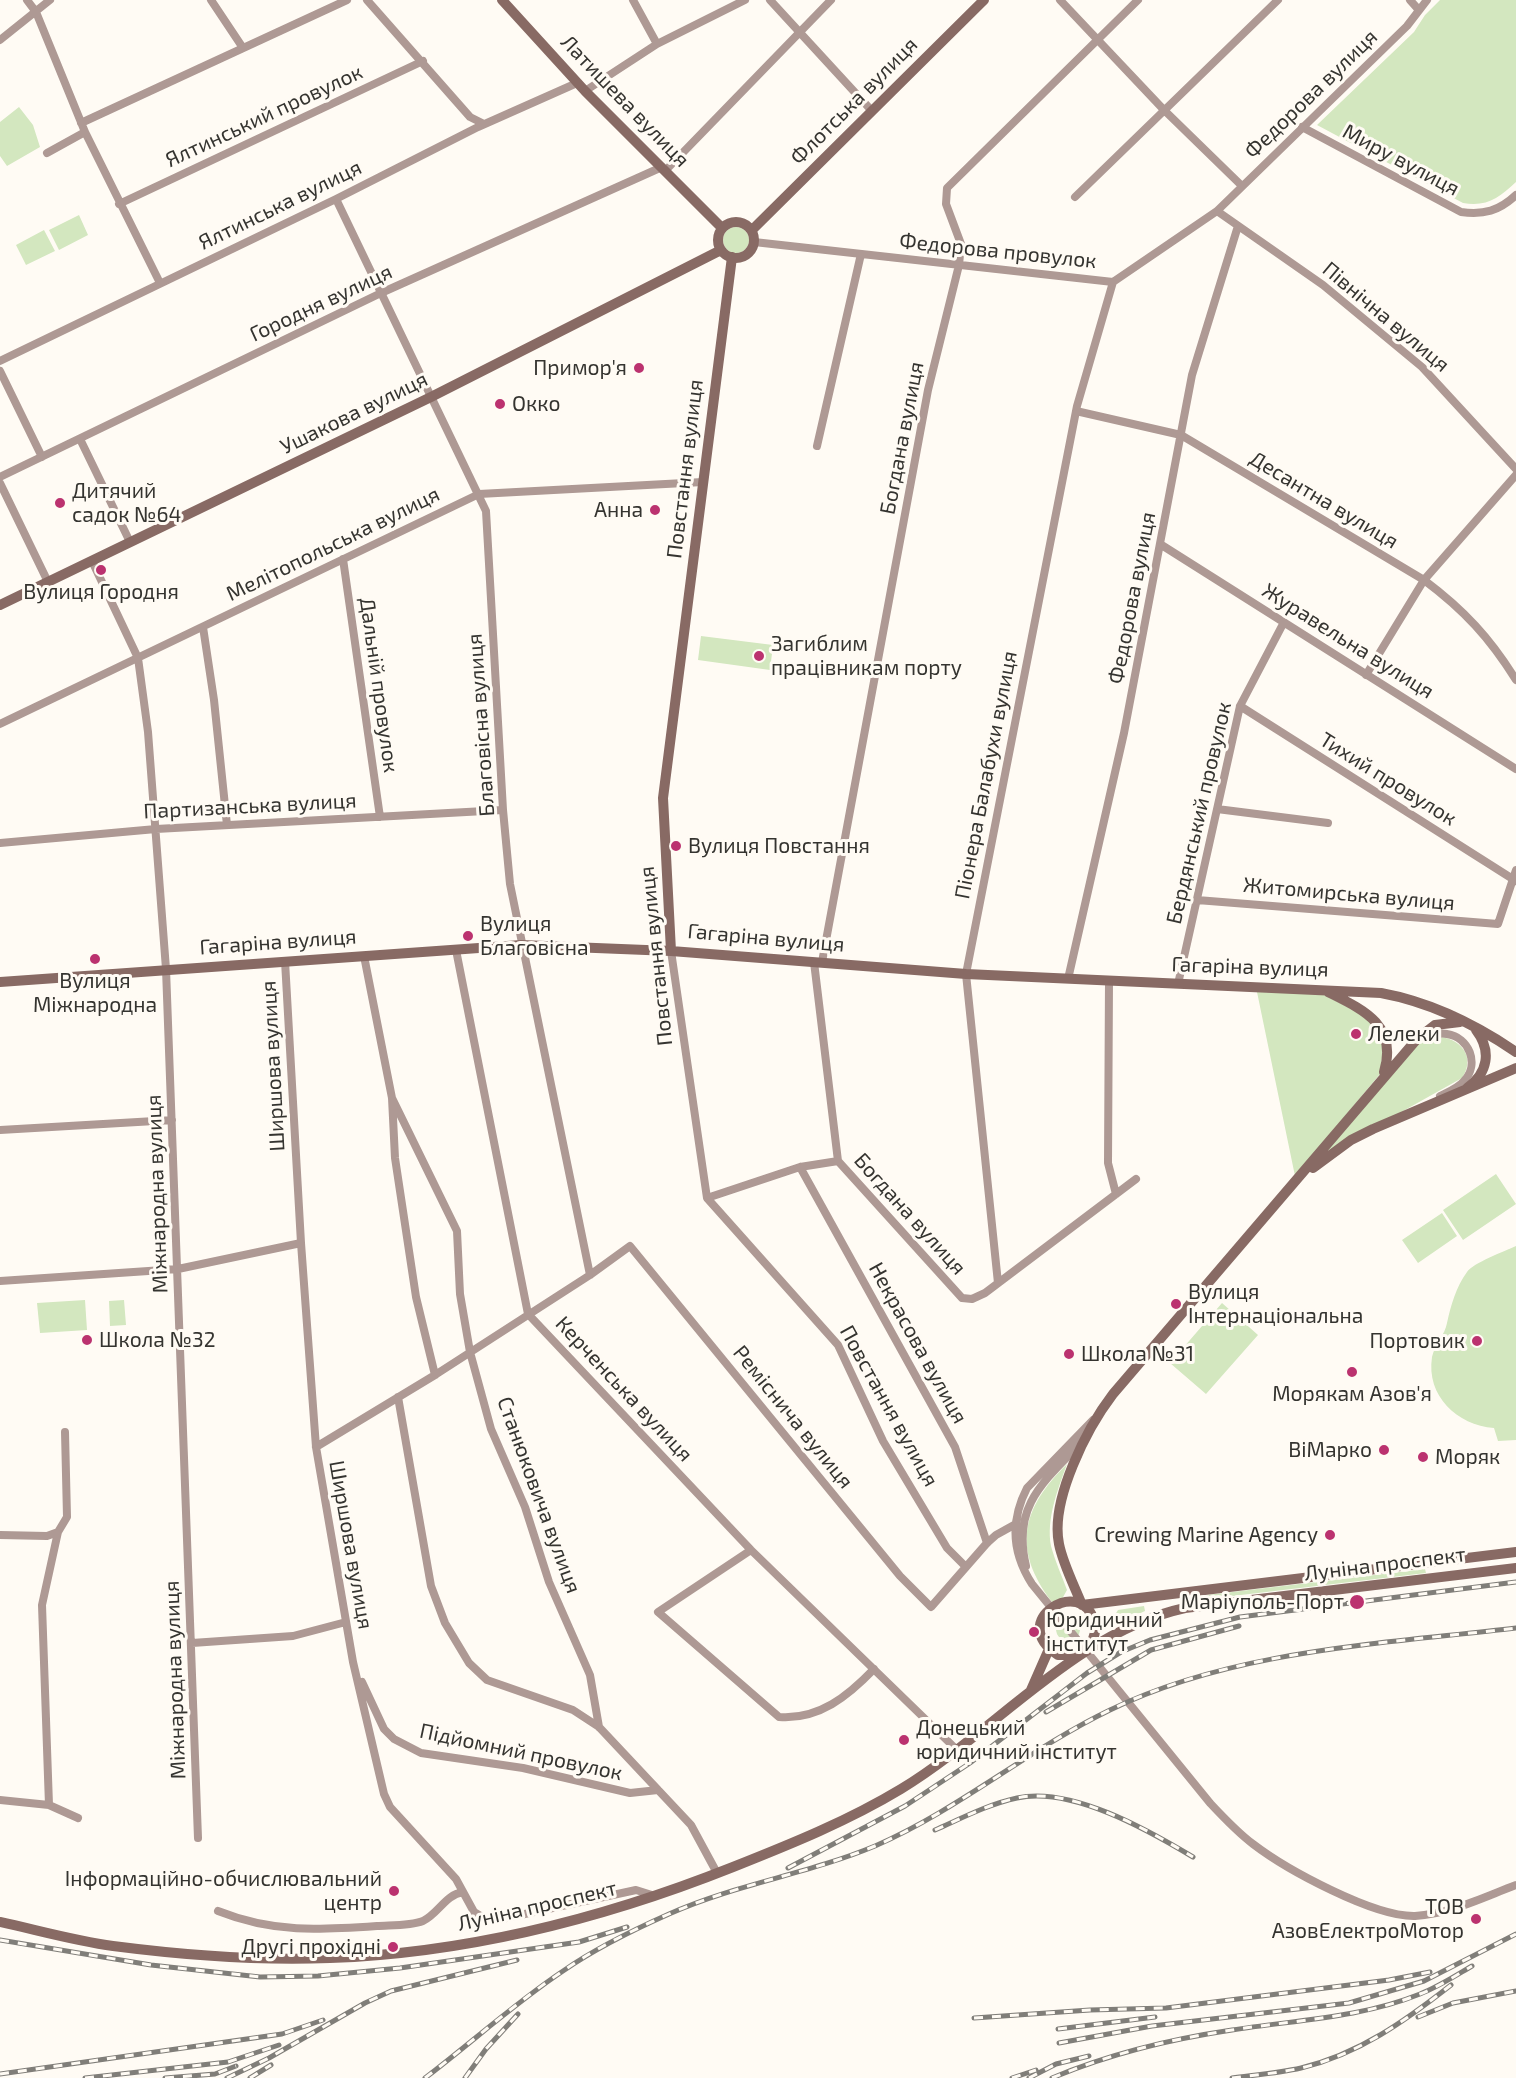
<!DOCTYPE html>
<html>
<head>
<meta charset="utf-8">
<style>
  body { margin:0 }
  canvas { display:block; background:#fffbf4 }
</style>
</head>
<body>
<canvas width="1516" height="2078"></canvas>
<script>
const context = document.querySelector('canvas').getContext('2d');
context.lineJoin = 'round';
function paint(path, color) { context.fillStyle = color; context.fill(path, 'evenodd'); }
function trace(path, color, width, dash) { context.strokeStyle = color; context.lineWidth = width; context.lineCap = dash ? 'butt' : 'round'; context.setLineDash(dash || []); context.stroke(path); }
function drawText(font, color, halo, rows, align = 'center') {
  context.font = font + ' "Exo 2",sans-serif'; context.lineWidth = 6; context.setLineDash([]); context.textBaseline = 'middle'; context.strokeStyle = halo; context.fillStyle = color; for (const [text, x, y, turn = 0] of rows) {
    context.save(); context.translate(x, y); context.rotate((+turn || 0) * Math.PI / 180); context.textAlign = isNaN(turn) ? turn : align; if (halo) context.strokeText(text, 0, 0); context.fillText(text, 0, 0); context.restore();
  }
}
paint(new Path2D(`
  M 1440,0 L 1516,0 L 1516,182 C 1499,198 1487,207 1463,203 L 1317,125 L 1414,32 L 1425,15 Z
  M 19,107 L 33,125 L 40,147 L 7,166 L 0,156 L 0,122 Z
  M 79,215 L 88,235 L 59,250 L 49,230 Z
  M723 240a13 13 0 1 1 26 0a13 13 0 1 1-26 0Z
  M 44,230 L 55,251 L 26,265 L 16,245 Z
  M 701,636 L 773,645 L 770,670 L 698,660 Z
  M 1257,992 L 1321,993 L 1366,1017 L 1380,1037 L 1383,1049 L 1380,1074 L 1295,1176 Z
  M 1442,1037 C 1463,1041 1475,1058 1462,1078 L 1321,1157 L 1419,1042 Z
  M 1496,1174 L 1516,1204 L 1463,1240 L 1443,1210 Z
  M 1442,1213 L 1457,1236 L 1418,1263 L 1402,1240 Z
  M 1516,1246 L 1516,1440 L 1498,1441 L 1494,1428 C 1457,1425 1426,1396 1432,1357 C 1435,1344 1445,1335 1447,1323 C 1451,1305 1456,1287 1467,1272 C 1473,1263 1505,1251 1516,1246 Z
  M 85,1300 L 87,1330 L 40,1333 L 37,1303 Z
  M 124,1300 L 126,1325 L 110,1326 L 109,1301 Z
  M 1222,1303 L 1258,1335 L 1206,1394 L 1170,1363 Z
  M 1067,1464 C 1058,1489 1046,1519 1051,1546 C 1055,1561 1062,1576 1067,1590 L 1062,1599 L 1052,1602 C 1012,1549 1021,1509 1067,1464 Z
  M 1425,1569 L 1426,1573 L 1199,1600 L 1199,1596 Z
  M 1144,1606 L 1145,1611 L 1121,1622 L 1113,1618 L 1118,1610 Z
  M1056 1629a12 12 0 1 1 24 0a12 12 0 1 1-24 0Z`), '#d3e7bf');
trace(new Path2D(`
  M 27,0 L 36,12 L 85,132 L 160,283
  M 211,0 L 243,48
  M 367,0 L 470,117 L 484,124
  M 633,0 L 657,44
  M 770,0 L 872,111
  M 1060,0 L 1164,110 L 1242,186
  M 1410,0 L 1418,9
  M 0,40 L 50,0
  M 585,91 L 657,44 L 745,0
  M 81,123 L 347,0
  M 1302,127 L 1461,212 C 1484,215 1499,211 1516,195
  M 47,153 L 85,132
  M 665,171 L 831,0
  M 1075,197 L 1278,0
  M 336,199 L 486,511 L 503,810 L 510,884 L 590,1275
  M 119,204 L 423,61
  M 1217,211 L 1323,285 L 1422,367 L 1516,469
  M 754,242 L 1113,282 L 1217,211 L 1407,26 L 1427,0
  M 0,361 L 336,199 L 478,127 L 577,83
  M 0,371 L 42,457
  M 1076,411 L 1181,435 L 1424,580 C 1464,610 1490,638 1516,680
  M 80,439 L 130,542
  M 817,446 L 861,254
  M 0,477 L 381,293 L 662,167
  M 0,483 L 48,582
  M 1160,544 L 1516,769
  M 343,559 L 380,817
  M 92,561 L 138,658 L 148,732 L 166,969 L 198,1838
  M 203,627 L 214,700 L 227,825
  M 1366,675 L 1424,580 L 1516,475
  M 1240,706 L 1516,881
  M 0,724 L 479,494 L 703,482
  M 1217,809 L 1328,823
  M 0,843 L 156,829 L 503,810
  M 1197,900 L 1498,924 L 1516,870
  M 456,950 L 528,1314 L 751,1550 L 957,1750
  M 671,951 L 707,1198 L 838,1345 L 883,1441 L 947,1548 L 966,1567
  M 364,956 L 392,1098 L 395,1158 L 416,1297 L 435,1375
  M 285,961 L 301,1243 L 316,1447 L 353,1662 L 384,1794 L 390,1807 L 456,1879 L 474,1912 L 487,1920 L 497,1920 L 636,1890 L 655,1896
  M 814,962 L 838,1161 L 962,1298 L 972,1299 L 985,1293 L 1136,1179
  M 822,962 L 928,390 L 959,265 L 961,244 L 946,204 L 947,188 L 1138,0
  M 1068,979 L 1124,733 L 1192,375 L 1238,226
  M 1109,981 L 1108,1163 L 1116,1194
  M 1178,984 L 1240,706 L 1284,622
  M 1419,1038 C 1428,1036 1438,1032 1447,1034 C 1469,1037 1480,1064 1464,1081 C 1458,1088 1448,1092 1440,1096
  M 392,1098 L 457,1231 L 460,1294 L 470,1352 L 491,1429 L 525,1507 L 549,1582 L 590,1675 L 599,1727
  M 0,1130 L 172,1120
  M 800,1167 L 955,1447 L 987,1543
  M 707,1198 L 800,1167 L 838,1161
  M 0,1281 L 178,1269 L 301,1243
  M 998,1283 L 966,974 L 1077,406 L 1113,282
  M 398,1397 L 431,1586 L 445,1623 L 469,1663 L 487,1680 L 573,1710 L 599,1727 L 691,1825 L 717,1873
  M 1093,1420 L 1027,1488 C 1010,1521 1012,1553 1032,1584 L 1210,1803 C 1224,1818 1237,1832 1253,1844 C 1287,1870 1374,1917 1415,1916 C 1450,1914 1484,1897 1516,1885
  M 316,1447 L 435,1375 L 590,1275 L 630,1246 L 900,1576 L 931,1607 L 987,1543 L 996,1535 L 1014,1525
  M 0,1535 L 47,1536 L 58,1532
  M 751,1550 L 658,1612 L 779,1717 C 819,1720 848,1696 874,1669
  M 1026,1566 C 1012,1507 1042,1483 1080,1444
  M 192,1643 L 293,1636 L 346,1622
  M 362,1682 L 384,1729 L 394,1739 L 421,1753 L 523,1768 L 630,1793 L 658,1790
  M 0,1800 L 49,1805 L 78,1818
  M 49,1805 L 42,1605 L 58,1532 L 67,1517 L 65,1432
  M 218,1911 C 273,1933 319,1930 377,1926 C 390,1925 410,1926 423,1921 C 439,1913 445,1895 463,1892`), '#ae9994', 8);
trace(new Path2D(`
  M 502,0 L 585,91 L 722,228
  M718 240a18 18 0 1 1 36 0a18 18 0 1 1-36 0Z
  M 752,230 L 984,0
  M 0,605 L 431,397 L 721,250
  M 671,951 L 663,798 L 732,257
  M 0,982 L 521,945 L 671,951 L 966,974 L 1381,993 C 1430,1002 1475,1024 1516,1052
  M 1328,992 C 1364,1010 1398,1025 1384,1072
  M 1467,1088 C 1488,1073 1492,1051 1476,1030
  M 1313,1168 L 1351,1140 L 1373,1129 L 1516,1068
  M 1082,1605 C 1074,1585 1063,1564 1059,1544 C 1050,1500 1087,1428 1113,1394 L 1417,1039 L 1435,1025 L 1460,1022
  M 1082,1605 L 1516,1552
  M 1078,1655 L 1058,1655 C 1005,1621 1083,1574 1094,1622 C 1097,1632 1094,1640 1087,1648
  M 1031,1690 L 1049,1649
  M 0,1922 C 37,1930 75,1941 113,1946 C 183,1955 258,1961 330,1958 C 468,1953 605,1918 733,1867 C 791,1844 848,1821 901,1789 C 995,1732 1075,1632 1185,1608 L 1516,1568`), '#886a64', 10);
const rail = new Path2D(`
  M 1046,1712 L 1151,1650 L 1239,1626
  M 935,1830 C 962,1818 989,1804 1017,1798 C 1071,1786 1148,1830 1193,1857
  M 788,1868 L 905,1806 L 970,1763 L 1087,1673 L 1121,1652 L 1150,1640 L 1240,1617 L 1516,1582
  M 0,1940 L 151,1965 L 260,1977 L 318,1976 L 400,1968 L 579,1942 L 627,1927
  M 1418,2017 L 1453,2003 L 1516,1991
  M 974,2018 L 1090,2010 L 1166,2008 L 1389,1980 L 1430,1972
  M 1058,2029 L 1155,2017
  M 1059,2043 L 1152,2026 L 1349,2003 L 1424,1981 L 1516,1934
  M 0,2074 L 282,2034 L 323,2020
  M 85,2078 L 228,2062 L 279,2045
  M 165,2078 L 215,2074 L 236,2066
  M 227,2078 L 269,2058 L 365,2003 L 391,1991 L 517,1960
  M 250,2078 L 271,2065
  M 425,2078 C 471,2043 515,2003 563,1971 C 596,1948 633,1930 669,1914 C 736,1884 808,1874 875,1846 C 958,1810 1029,1749 1110,1710 C 1233,1650 1382,1644 1516,1628
  M 465,2078 L 486,2049 L 518,2014
  M 1012,2078 L 1036,2070
  M 1029,2078 L 1056,2064 L 1089,2056
  M 1052,2078 C 1109,2054 1171,2039 1232,2030 C 1295,2020 1361,2018 1420,1994 C 1438,1987 1455,1976 1472,1966
  M 1232,2078 C 1255,2075 1279,2073 1301,2068 C 1359,2054 1405,2021 1451,1985`);
trace(rail, '#807e79', 5);
trace(rail, '#fffbf4', 3, [9]);
for (const [x, y, r, color] of [
  [639,368,6,"#bb326f"],
  [500,404,6,"#bb326f"],
  [60,503,6,"#bb326f"],
  [655,510,6,"#bb326f"],
  [101,570,6,"#bb326f"],
  [759,656,6,"#bb326f"],
  [676,846,6,"#bb326f"],
  [468,936,6,"#bb326f"],
  [95,959,6,"#bb326f"],
  [1356,1034,6,"#bb326f"],
  [1176,1304,6,"#bb326f"],
  [87,1340,6,"#bb326f"],
  [1477,1341,6,"#bb326f"],
  [1069,1354,6,"#bb326f"],
  [1352,1372,6,"#bb326f"],
  [1384,1450,6,"#bb326f"],
  [1423,1457,6,"#bb326f"],
  [1330,1535,6,"#bb326f"],
  [1357,1602,8,"#bb326f"],
  [1034,1632,6,"#bb326f"],
  [904,1740,6,"#bb326f"],
  [394,1891,6,"#bb326f"],
  [1476,1919,6,"#bb326f"],
  [393,1947,6,"#bb326f"]
]) { const dot = new Path2D(); dot.arc(x, y, r, 0, 2 * Math.PI); context.fillStyle = color; context.fill(dot); trace(dot, '#fffbf4', 2); }
drawText('21px', '#353430', '#fffbf4', [
  ["Федорова вулиця",1311,94,-44],
  ["Латишева вулиця",625,101,46],
  ["Флотська вулиця",854,101,-45],
  ["Ялтинський провулок",264,116,-25],
  ["Миру вулиця",1401,160,28],
  ["Ялтинська вулиця",280,205,-26],
  ["Федорова провулок",998,251,6],
  ["Городня вулиця",321,303,-25],
  ["Північна вулиця",1386,317,40],
  ["Ушакова вулиця",354,413,-26],
  ["Богдана вулиця",902,438,-79],
  ["Повстання вулиця",685,469,-83],
  ["Десантна вулиця",1324,500,31],
  ["Мелітопольська вулиця",333,544,-26],
  ["Федорова вулиця",1132,598,-79],
  ["Журавельна вулиця",1348,641,32],
  ["Дальній провулок",379,685,82],
  ["Благовісна вулиця",481,725,-94],
  ["Піонера Балабухи вулиця",986,775,-79],
  ["Тихий провулок",1388,779,32],
  ["Партизанська вулиця",250,806,-3],
  ["Бердянський провулок",1199,813,-77],
  ["Житомирська вулиця",1349,894,5],
  ["Гагаріна вулиця",766,938,5],
  ["Гагаріна вулиця",278,942,-4],
  ["Повстання вулиця",656,956,-96],
  ["Гагаріна вулиця",1250,967,2],
  ["Ширшова вулиця",273,1066,-93],
  ["Міжнародна вулиця",157,1194,-92],
  ["Богдана вулиця",910,1214,48],
  ["Некрасова вулиця",918,1343,61],
  ["Керченська вулиця",624,1389,47],
  ["Повстання вулиця",889,1406,61],
  ["Реміснича вулиця",793,1417,51],
  ["Станюковича вулиця",539,1495,70],
  ["Ширшова вулиця",351,1545,80],
  ["Луніна проспект",1385,1564,-7],
  ["Міжнародна вулиця",175,1680,-92],
  ["Підйомний провулок",521,1752,12],
  ["Луніна проспект",537,1906,-13]
]);
drawText('21px', '#353430', '#fffbf4', [
  ["Примор'я",627,368,"right"],
  ["Окко",512,404],
  ["Дитячий",72,491],
  ["садок №64",72,515],
  ["Анна",643,510,"right"],
  ["Вулиця Городня",101,592,"center"],
  ["Загиблим",771,644],
  ["працівникам порту",771,668],
  ["Вулиця Повстання",688,846],
  ["Вулиця",480,924],
  ["Благовісна",480,948],
  ["Вулиця",95,981,"center"],
  ["Міжнародна",95,1005,"center"],
  ["Лелеки",1368,1034],
  ["Вулиця",1188,1292],
  ["Інтернаціональна",1188,1316],
  ["Школа №32",99,1340],
  ["Портовик",1465,1341,"right"],
  ["Школа №31",1081,1354],
  ["Морякам Азов'я",1352,1394,"center"],
  ["ВіМарко",1372,1450,"right"],
  ["Моряк",1435,1457],
  ["Crewing Marine Agency",1318,1535,"right"],
  ["Маріуполь-Порт",1344,1602,"right"],
  ["Юридичний",1046,1620],
  ["інститут",1046,1644],
  ["Донецький",916,1728],
  ["юридичний інститут",916,1752],
  ["Інформаційно-обчислювальний",382,1879,"right"],
  ["центр",382,1903,"right"],
  ["ТОВ",1464,1907,"right"],
  ["АзовЕлектроМотор",1464,1931,"right"],
  ["Другі прохідні",381,1947,"right"]
], 'left');
</script>
</body>
</html>
